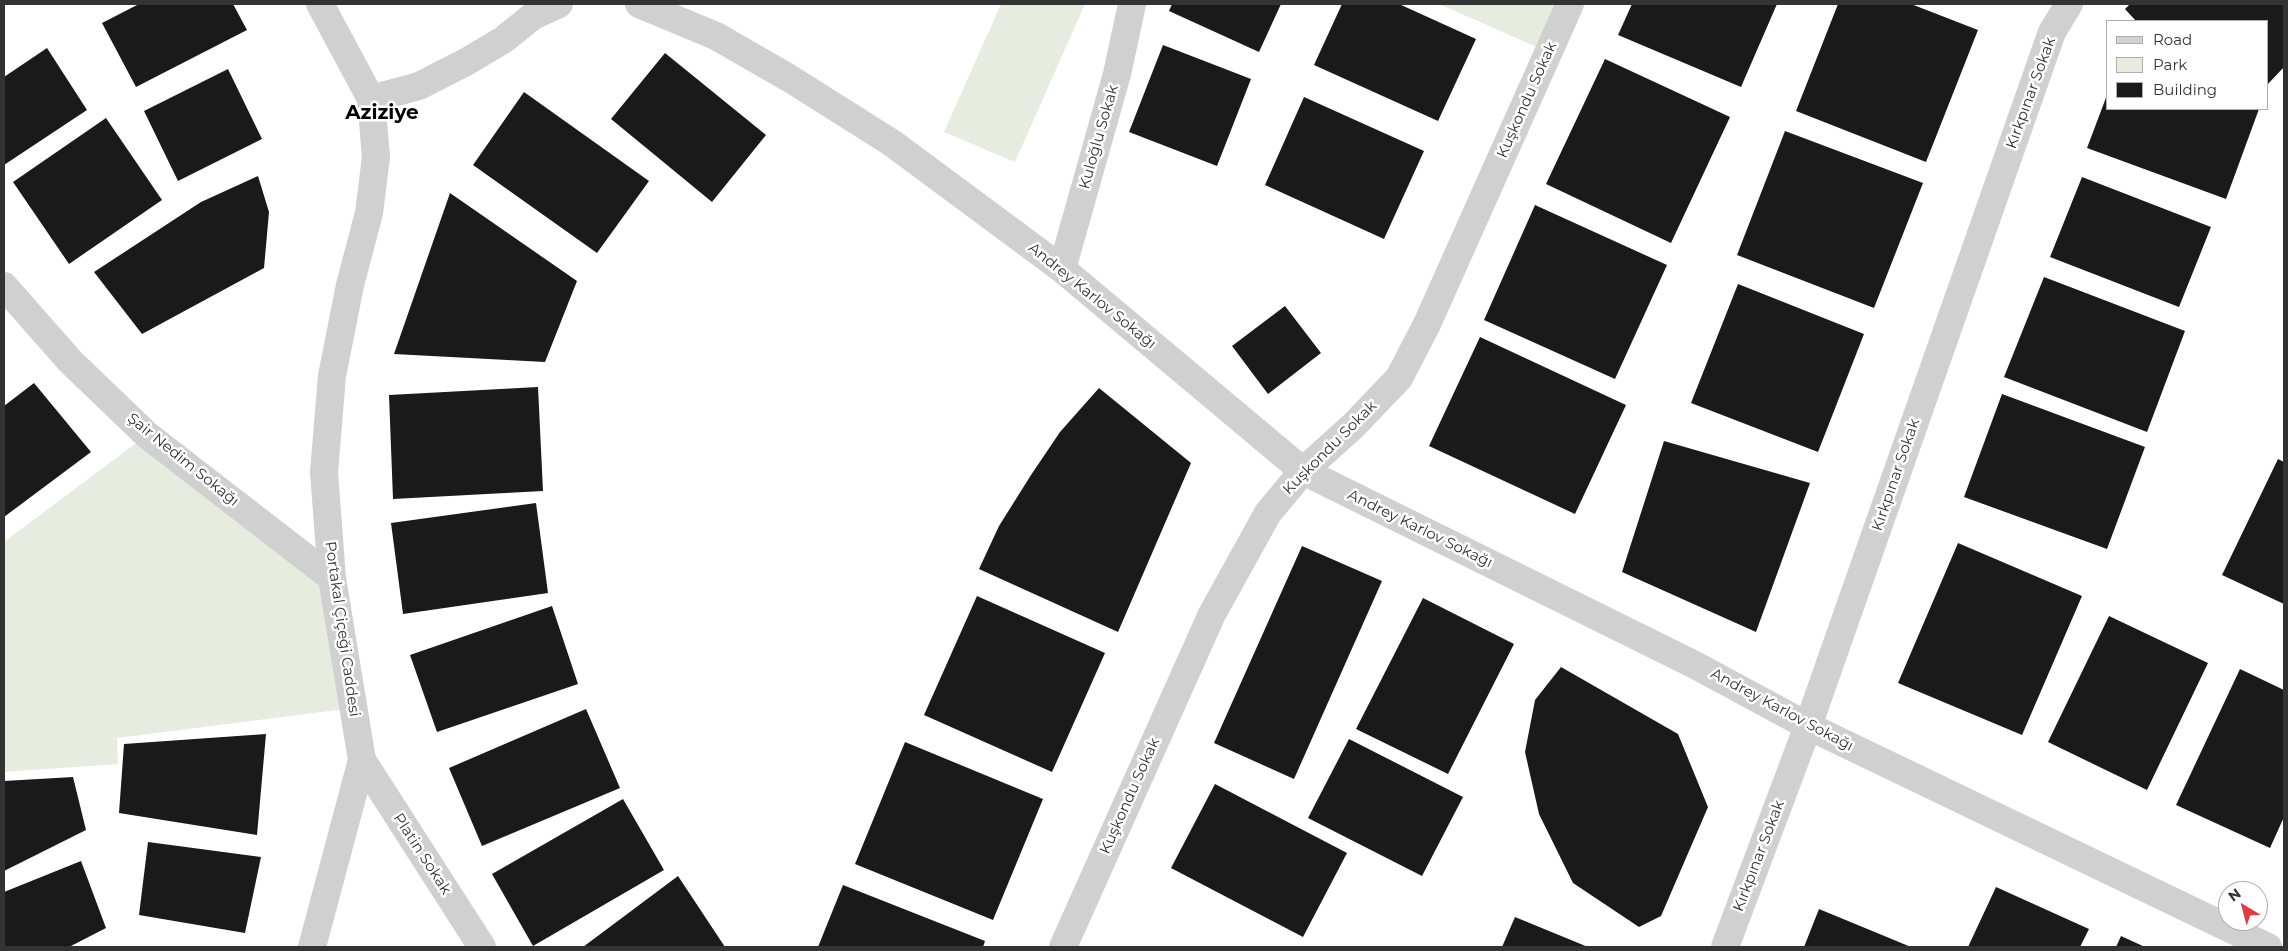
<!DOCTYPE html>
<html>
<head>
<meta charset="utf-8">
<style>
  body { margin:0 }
  #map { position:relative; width:2288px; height:951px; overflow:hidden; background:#fff; font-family:Montserrat,sans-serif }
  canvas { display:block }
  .frame { position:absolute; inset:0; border:5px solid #333; pointer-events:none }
  .legend { position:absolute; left:2106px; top:20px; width:162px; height:90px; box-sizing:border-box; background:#fff; border:1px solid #adadad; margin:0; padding:6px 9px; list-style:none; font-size:15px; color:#333 }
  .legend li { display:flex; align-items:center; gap:10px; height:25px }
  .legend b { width:25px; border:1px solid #adadad }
  .north { position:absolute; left:2218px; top:881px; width:50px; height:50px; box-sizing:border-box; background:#fff; border:1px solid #adadad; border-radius:50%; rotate:323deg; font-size:14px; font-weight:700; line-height:20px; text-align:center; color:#333 }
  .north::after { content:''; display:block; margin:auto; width:18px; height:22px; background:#e63946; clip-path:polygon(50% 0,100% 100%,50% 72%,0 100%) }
</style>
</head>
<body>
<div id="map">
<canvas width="2288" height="951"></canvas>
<div class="frame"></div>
<ul class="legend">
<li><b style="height:6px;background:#d0d0d0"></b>Road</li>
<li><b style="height:14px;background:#e6ecdf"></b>Park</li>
<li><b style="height:14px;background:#1a1a1a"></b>Building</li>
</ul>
<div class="north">N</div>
</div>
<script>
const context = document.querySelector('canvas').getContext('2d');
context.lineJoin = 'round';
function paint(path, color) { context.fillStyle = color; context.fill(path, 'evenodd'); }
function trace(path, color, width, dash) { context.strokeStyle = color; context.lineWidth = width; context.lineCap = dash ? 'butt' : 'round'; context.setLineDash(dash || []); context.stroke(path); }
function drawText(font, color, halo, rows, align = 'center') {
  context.font = font + ' Montserrat,sans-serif'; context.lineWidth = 5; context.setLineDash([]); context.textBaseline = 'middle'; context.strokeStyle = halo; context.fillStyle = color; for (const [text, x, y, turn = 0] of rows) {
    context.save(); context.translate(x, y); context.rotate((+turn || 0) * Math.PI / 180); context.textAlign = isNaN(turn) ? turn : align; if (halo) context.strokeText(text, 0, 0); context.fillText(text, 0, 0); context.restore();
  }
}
paint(new Path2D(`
  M 1001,4 L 1085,4 L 1015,162 L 944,132 Z
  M 1439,4 L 1570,4 L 1548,52 Z
  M 147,435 L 332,578 L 353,708 L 117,738 L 118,764 L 4,772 L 4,542 Z`), '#e6ecdf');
paint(new Path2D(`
  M 139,4 L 233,4 L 247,30 L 136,87 L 102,23 Z
  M 1172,4 L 1281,4 L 1259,52 L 1169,11 Z
  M 1342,4 L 1399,4 L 1476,39 L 1438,121 L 1314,65 Z
  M 1632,4 L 1777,4 L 1741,87 L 1618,35 Z
  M 1838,4 L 1911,4 L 1978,30 L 1926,162 L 1796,111 Z
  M 2130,4 L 2284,4 L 2284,67 L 2267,85 L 2267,21 L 2136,21 L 2125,9 Z
  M 1163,45 L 1251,79 L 1217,166 L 1129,132 Z
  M 47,48 L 87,110 L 4,165 L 4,77 Z
  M 665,53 L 766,135 L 712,202 L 611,119 Z
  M 1605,59 L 1730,117 L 1671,243 L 1546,184 Z
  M 228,69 L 262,139 L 178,181 L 144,111 Z
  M 524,92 L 649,181 L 597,253 L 473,165 Z
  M 2107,95 L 2107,109 L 2259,109 L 2226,199 L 2087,148 Z
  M 1304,97 L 1424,151 L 1384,239 L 1265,185 Z
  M 106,118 L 162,200 L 69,264 L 13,182 Z
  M 1785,131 L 1923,183 L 1874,308 L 1737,255 Z
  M 258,176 L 269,212 L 264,268 L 142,334 L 94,272 L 201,202 Z
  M 2082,177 L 2211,227 L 2179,307 L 2050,257 Z
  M 450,193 L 577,281 L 545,362 L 394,354 Z
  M 1535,205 L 1667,265 L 1615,379 L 1484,320 Z
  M 2044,277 L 2185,331 L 2147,432 L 2004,377 Z
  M 1738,284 L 1864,334 L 1818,452 L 1691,403 Z
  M 1285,306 L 1321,353 L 1268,394 L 1232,346 Z
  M 1480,337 L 1626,405 L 1575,514 L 1429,446 Z
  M 34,383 L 91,452 L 4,517 L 4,406 Z
  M 538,387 L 543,491 L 393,499 L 389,395 Z
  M 1099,388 L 1191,463 L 1118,632 L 979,569 L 999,526 L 1031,475 L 1060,432 Z
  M 2002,394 L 2145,447 L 2107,549 L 1964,497 Z
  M 1664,441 L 1810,483 L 1756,632 L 1622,572 Z
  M 2278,459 L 2284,462 L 2284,604 L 2222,575 Z
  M 536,503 L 548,593 L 403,614 L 391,523 Z
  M 1958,543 L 2082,596 L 2022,735 L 1898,683 Z
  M 1302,546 L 1382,581 L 1294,779 L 1214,743 Z
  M 977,596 L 1105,653 L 1052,772 L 924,715 Z
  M 1423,598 L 1514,644 L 1448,774 L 1356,729 Z
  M 552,606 L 578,684 L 437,732 L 410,655 Z
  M 2109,616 L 2208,663 L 2147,790 L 2048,742 Z
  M 1561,667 L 1678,734 L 1708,807 L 1661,916 L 1639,927 L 1573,883 L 1539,814 L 1525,752 L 1535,700 Z
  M 2240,669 L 2284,690 L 2284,817 L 2270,848 L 2176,805 Z
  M 586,709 L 620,788 L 482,846 L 449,768 Z
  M 266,734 L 257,835 L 119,813 L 124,744 Z
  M 1349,739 L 1463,797 L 1422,876 L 1308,818 Z
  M 905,742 L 1043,799 L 993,920 L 855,864 Z
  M 73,777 L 86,830 L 4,871 L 4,781 Z
  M 1215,784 L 1347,853 L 1303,937 L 1171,868 Z
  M 623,799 L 664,870 L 533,946 L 492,874 Z
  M 148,842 L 261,857 L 245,933 L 139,915 Z
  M 81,861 L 106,928 L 69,947 L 4,947 L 4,892 Z
  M 678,876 L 725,947 L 583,947 Z
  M 843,885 L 985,941 L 983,947 L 818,947 Z
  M 1996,887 L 2089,929 L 2080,947 L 1968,947 Z
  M 1819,909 L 1911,947 L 1804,947 Z
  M 1515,917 L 1588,947 L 1502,947 Z
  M 2121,936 L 2145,947 L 2116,947 Z`), '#1a1a1a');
trace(new Path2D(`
  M 639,4 L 716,36 L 789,78 L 892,143 L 1062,269 L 1303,471 L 1695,665 L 1808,726 L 2268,947
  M 371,99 L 419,86 L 466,62 L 503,40 L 533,16 L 559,4
  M 1062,269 L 1117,74 L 1132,4
  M 4,286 L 70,361 L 147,435 L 332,578
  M 362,760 L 482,947
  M 312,947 L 362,760 L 332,578 L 324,472 L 332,376 L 350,285 L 369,213 L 376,157 L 371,99 L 320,4
  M 1063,947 L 1212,614 L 1268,513 L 1303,471 L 1353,426 L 1399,378 L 1427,324 L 1570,4
  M 1725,947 L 1808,726 L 2052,32 L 2069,4`), '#d0d0d0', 28);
drawText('15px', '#333', '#fff', [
  ["Kırkpınar Sokak",2031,93,-70],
  ["Kuşkondu Sokak",1527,100,-66],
  ["Kuloğlu Sokak",1099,137,-74],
  ["Andrey Karlov Sokağı",1092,296,39],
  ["Kuşkondu Sokak",1330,448,-45],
  ["Şair Nedim Sokağı",183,460,39],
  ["Kırkpınar Sokak",1896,475,-71],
  ["Andrey Karlov Sokağı",1420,529,26],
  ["Portakal Çiçeği Caddesi",342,629,82],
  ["Andrey Karlov Sokağı",1782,710,28],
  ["Kuşkondu Sokak",1130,796,-66],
  ["Platin Sokak",422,854,57],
  ["Kırkpınar Sokak",1759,856,-69]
]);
drawText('bold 20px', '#000', '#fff', [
  ["Aziziye",382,113]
]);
</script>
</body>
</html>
